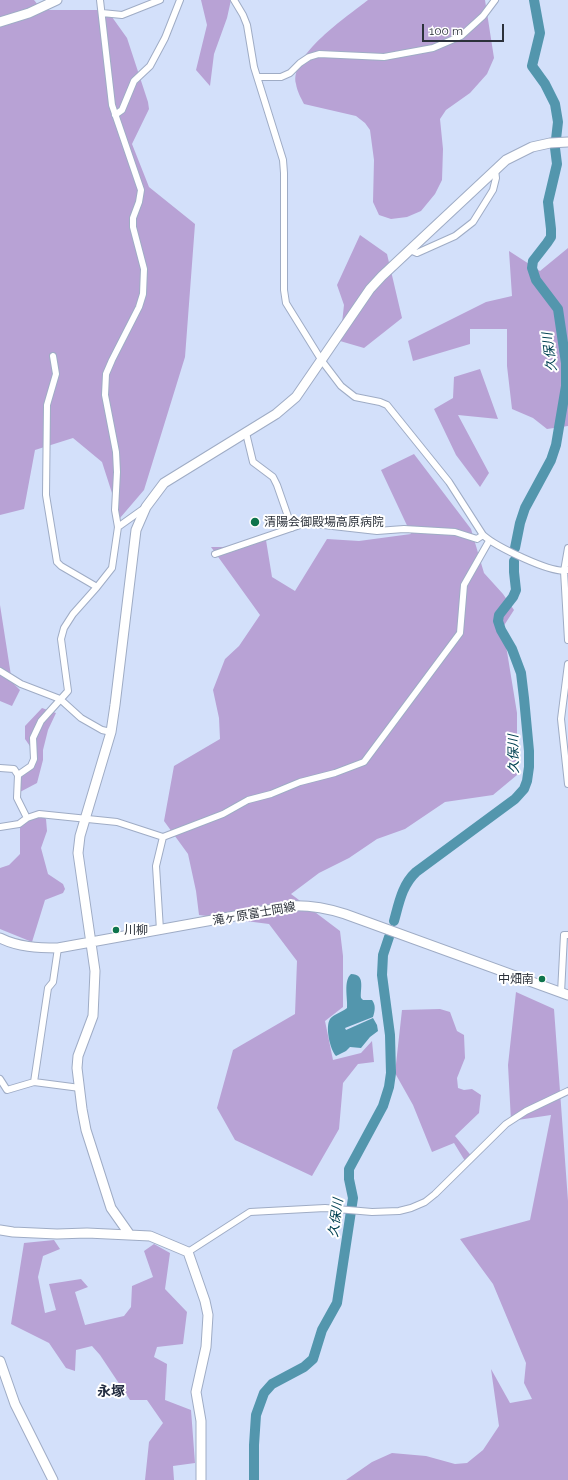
<!DOCTYPE html>
<html>
<head>
<meta charset="utf-8">
<style>
  body { margin:0 }
  #map { position:relative; width:568px; height:1480px; overflow:hidden; background:#d3e0fa; font-family:Raleway,sans-serif }
  canvas { display:block }
  .scale { position:absolute; left:422px; top:24px; width:82px; height:18px; box-sizing:border-box; border:2px solid #2b313a; border-top:0; padding-left:5px; font-size:12px; line-height:14px; white-space:nowrap; color:#2b313a; -webkit-text-stroke:3px #fff; paint-order:stroke }
</style>
</head>
<body>
<div id="map">
<canvas width="568" height="1480"></canvas>
<div class="scale">100 m</div>
</div>
<script>
const context = document.querySelector('canvas').getContext('2d');
context.lineJoin = 'round';
function paint(path, color) { context.fillStyle = color; context.fill(path, 'evenodd'); }
function trace(path, color, width, dash) { context.strokeStyle = color; context.lineWidth = width; context.lineCap = dash ? 'butt' : 'round'; context.setLineDash(dash || []); context.stroke(path); }
function drawText(font, color, halo, rows, align = 'center') {
  context.font = font + ' Raleway,"Noto Sans JP",sans-serif'; context.lineWidth = 4; context.setLineDash([]); context.textBaseline = 'middle'; context.strokeStyle = halo; context.fillStyle = color; for (const [text, x, y, turn = 0] of rows) {
    context.save(); context.translate(x, y); context.rotate((+turn || 0) * Math.PI / 180); context.textAlign = isNaN(turn) ? turn : align; if (halo) context.strokeText(text, 0, 0); context.fillText(text, 0, 0); context.restore();
  }
}
paint(new Path2D(`
  M 0,0 L 34,0 L 42,10 L 107,10 L 127,38 L 148,102 L 149,109 L 132,144 L 149,187 L 195,224 L 185,357 L 144,490 L 120,518 L 102,462 L 73,438 L 35,450 L 24,509 L 0,515 Z
  M 201,0 L 231,0 L 227,18 L 214,54 L 210,86 L 196,70 L 207,25 Z
  M 368,0 L 485,0 L 494,58 L 487,74 L 470,93 L 446,110 L 440,119 L 443,149 L 442,180 L 435,194 L 421,211 L 407,217 L 391,219 L 379,215 L 373,202 L 374,160 L 370,130 L 365,123 L 356,116 L 304,104 C 301,98 297,91 296,84 C 289,55 348,16 368,0 Z
  M 360,235 L 387,254 L 402,318 L 364,348 L 340,341 L 344,305 L 337,285 Z
  M 568,248 L 568,426 L 547,429 L 533,418 L 512,409 L 507,366 L 507,329 L 470,329 L 470,344 L 413,361 L 408,341 L 486,302 L 512,296 L 509,251 L 540,271 Z
  M 480,369 L 498,419 L 458,415 L 489,473 L 480,487 L 456,455 L 434,409 L 453,398 L 454,377 Z
  M 414,454 L 471,529 L 484,573 L 503,594 L 514,610 L 503,627 L 517,713 L 517,775 L 493,795 L 445,802 L 405,829 L 377,839 L 349,858 L 319,873 L 291,894 L 340,931 L 343,956 L 343,1007 L 325,1021 L 333,1060 L 361,1053 L 372,1041 L 374,1062 L 358,1064 L 343,1083 L 339,1129 L 312,1176 L 235,1140 L 217,1108 L 233,1050 L 295,1014 L 297,961 L 269,924 L 199,915 L 196,891 L 188,854 L 164,821 L 174,766 L 220,739 L 219,718 L 213,690 L 225,659 L 239,646 L 260,615 L 211,547 C 231,547 250,547 265,534 L 272,577 L 295,591 L 327,539 L 359,541 L 411,534 L 381,470 Z
  M 0,605 L 12,682 L 20,690 L 12,706 L 0,701 Z
  M 42,708 L 56,713 L 48,730 L 43,750 L 43,760 L 37,783 L 20,792 L 21,778 L 34,752 L 25,739 L 25,726 Z
  M 41,815 L 46,819 L 47,831 L 41,848 L 48,874 L 63,884 L 65,889 L 63,893 L 45,900 L 32,942 L 0,929 L 0,868 L 9,865 L 20,854 L 20,826 L 21,823 Z
  M 516,992 L 554,1009 L 568,1201 L 568,1480 L 346,1480 L 372,1462 L 392,1453 L 426,1456 L 455,1464 L 467,1463 L 483,1450 L 499,1426 L 491,1369 L 510,1403 L 532,1399 L 524,1383 L 526,1363 L 493,1284 L 460,1239 L 530,1220 L 551,1115 L 511,1121 L 508,1065 Z
  M 440,1009 L 450,1012 L 457,1031 L 464,1035 L 465,1058 L 457,1078 L 458,1088 L 464,1090 L 472,1089 L 481,1095 L 479,1113 L 455,1136 L 473,1158 L 465,1161 L 454,1143 L 432,1152 L 413,1105 L 395,1073 L 402,1010 Z
  M 54,1240 L 60,1249 L 43,1256 L 38,1277 L 45,1313 L 56,1310 L 49,1284 L 81,1279 L 88,1287 L 75,1292 L 85,1325 L 124,1316 L 131,1307 L 132,1286 L 153,1277 L 144,1251 L 154,1244 L 170,1253 L 165,1289 L 187,1312 L 183,1344 L 157,1347 L 154,1357 L 167,1364 L 165,1400 L 191,1410 L 195,1463 L 173,1466 L 174,1480 L 145,1480 L 149,1442 L 163,1423 L 147,1400 L 130,1400 L 100,1355 L 92,1346 L 76,1350 L 75,1371 L 66,1368 L 49,1343 L 11,1324 L 24,1243 Z`), '#b8a2d5');
paint(new Path2D(`
  M 351,974 C 366,974 360,989 361,998 L 363,1000 L 372,1000 C 376,1005 375,1011 373,1017 L 345,1028 L 346,1030 L 373,1018 L 377,1025 L 378,1031 L 370,1037 L 361,1048 L 350,1047 L 346,1051 L 336,1056 C 330,1049 325,1027 330,1019 C 334,1014 342,1012 347,1008 C 348,999 343,981 351,974 Z`), '#5396ad');
trace(new Path2D(`
  M 515,548 L 520,523 L 525,508 L 551,460 L 556,445 L 566,386 L 566,363 L 558,309 L 536,280 L 532,268 L 533,261 L 547,243 L 551,237 L 551,229 L 548,202 L 557,164 L 555,148 L 558,122 L 555,104 L 545,84 L 532,66 L 540,33 L 534,0
  M 394,921 C 399,903 402,885 416,872 L 515,799 L 524,789 L 527,781 L 529,767 L 529,751 L 524,698 L 521,673 L 512,649 L 501,630 L 498,621 L 499,615 L 513,597 L 516,590 L 514,572 L 514,561
  M 254,1480 L 254,1445 L 256,1415 L 264,1393 L 272,1384 L 304,1367 L 313,1359 L 322,1330 L 337,1303 L 353,1198 L 349,1179 L 349,1169 L 383,1106 L 389,1087 L 391,1073 L 390,1035 L 382,975 L 383,955 L 389,937`), '#5396ad', 10);
const street = new Path2D(`
  M 234,0 L 243,15 L 247,25 L 254,67 L 283,160 L 284,173 L 284,290 L 286,303 L 322,361 L 341,386 L 355,397 L 380,402 L 387,405 L 449,482 L 483,535 C 495,546 553,575 568,570
  M 102,13 L 122,15 L 160,0
  M 258,77 L 281,77 L 290,73 L 300,63 L 309,57 L 319,54 L 384,57 L 433,48 L 461,36 L 483,16 L 495,0
  M 115,115 L 122,110 L 134,81 L 150,66 L 165,38 L 180,0
  M 410,250 L 417,253 L 455,236 L 473,222 L 493,190 L 496,178 L 495,170
  M 53,356 L 56,374 L 47,405 L 46,495 L 57,562 L 61,566 L 97,587
  M 246,433 L 253,462 L 273,477 L 277,485 L 292,528
  M 118,527 L 146,507
  M 568,548 L 564,571 L 568,640
  M 215,554 L 306,523 L 377,531 L 404,529 L 455,532 L 477,539 L 483,535
  M 568,664 L 561,719 L 568,784
  M 0,671 L 21,684 L 60,699 L 81,718 L 102,730 L 111,732
  M 0,768 L 14,769 L 18,775 L 17,798 L 27,818
  M 18,775 L 31,766 L 34,759 L 33,738 L 41,721 L 68,691 L 61,639 L 64,628 L 73,614 L 97,587 L 112,568 L 118,527 L 115,510 L 117,472 L 116,452 L 105,395 L 106,374 L 112,360 L 139,307 L 143,294 L 144,269 L 133,227 L 133,218 L 139,202 L 141,190 L 112,105 L 100,0
  M 0,827 L 19,824 L 27,818 L 39,814 L 117,822 L 163,837 L 223,814 L 248,800 L 271,794 L 300,782 L 335,773 L 364,762 L 460,633 L 464,585 L 489,541
  M 160,930 L 156,866 L 163,837
  M 561,993 L 564,935 L 568,935
  M 0,1079 L 7,1090 L 34,1082 L 80,1088
  M 34,1082 L 48,988 L 53,982 L 58,948
  M 188,1252 L 250,1212 L 325,1208 L 372,1212 L 399,1211 L 411,1208 L 425,1202 L 435,1194 L 506,1124 L 526,1111 L 568,1091`);
const secondary = new Path2D(`
  M 0,22 L 29,13 L 57,0
  M 0,938 C 18,947 38,948 58,948 L 290,906 C 309,905 326,908 345,914 L 568,995
  M 0,1230 L 13,1232 L 57,1234 L 87,1233 L 150,1236 L 188,1252 L 205,1301 L 208,1315 L 206,1347 L 196,1392 L 201,1421 L 201,1480
  M 130,1235 L 111,1208 L 86,1130 L 82,1109 L 77,1068 L 78,1056 L 93,1016 L 95,971 L 78,853 L 80,836 L 111,732 L 115,705 L 136,530 L 146,507 L 164,483 L 276,414 L 296,397 L 370,289 L 382,276 L 506,160 L 532,147 L 550,143 L 568,142
  M 0,1361 L 15,1404 L 53,1480`);
trace(street, '#9facc5', 8);
trace(secondary, '#9facc5', 11);
trace(street, '#fff', 6);
trace(secondary, '#fff', 9);
for (const [x, y, r, color] of [
  [255,522,5,"#0e744c"],
  [116,930,4,"#0e744c"],
  [542,979,4,"#0e744c"]
]) { const dot = new Path2D(); dot.arc(x, y, r, 0, 2 * Math.PI); context.fillStyle = color; context.fill(dot); trace(dot, '#fff', 1.5); }
drawText('12px', '#2b313a', '#fff', [
  ["清陽会御殿場高原病院",264,522],
  ["川柳",124,930],
  ["中畑南",534,979,"right"]
], 'left');
drawText('12px', '#2b313a', '#fff', [
  ["滝ヶ原富士岡線",254,914,-10]
]);
drawText('italic 13px', '#014152', '#fff', [
  ["久保川",550,352,-97],
  ["久保川",514,754,-91],
  ["久保川",336,1218,-82]
]);
drawText('bold 14px', '#222c40', '#fff', [
  ["永塚",111,1392]
]);
</script>
</body>
</html>
